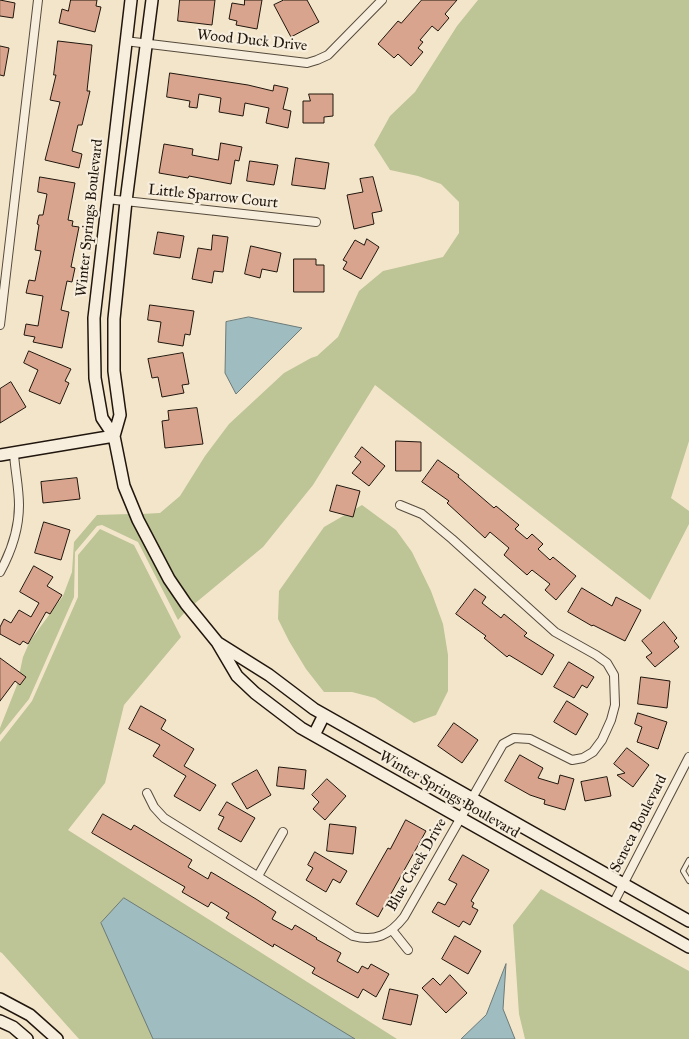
<!DOCTYPE html>
<html>
<head>
<meta charset="utf-8">
<style>
  body { margin:0 }
  canvas { display:block; background:#f3e5ca }
</style>
</head>
<body>
<canvas width="689" height="1039"></canvas>
<script>
const context = document.querySelector('canvas').getContext('2d');
context.lineJoin = 'round';
function paint(path, color) { context.fillStyle = color; context.fill(path, 'evenodd'); }
function trace(path, color, width, dash) { context.strokeStyle = color; context.lineWidth = width; context.lineCap = dash ? 'butt' : 'round'; context.setLineDash(dash || []); context.stroke(path); }
function drawText(font, color, halo, rows, align = 'center') {
  context.font = font + ' "IM FELL Great Primer",serif'; context.lineWidth = 4.5; context.setLineDash([]); context.textBaseline = 'middle'; context.strokeStyle = halo; context.fillStyle = color; for (const [text, x, y, turn = 0] of rows) {
    context.save(); context.translate(x, y); context.rotate((+turn || 0) * Math.PI / 180); context.textAlign = isNaN(turn) ? turn : align; if (halo) context.strokeText(text, 0, 0); context.fillText(text, 0, 0); context.restore();
  }
}
paint(new Path2D(`
  M 478,0 L 689,0 L 689,441 L 671,498 L 689,511 L 689,524 L 650,600 L 375,385 L 313,485 L 263,547 L 193,605 L 174,576 L 141,514 L 160,513 L 180,496 L 205,456 L 229,424 L 284,373 L 311,358 L 317,356 L 338,337 L 359,291 L 383,271 L 443,257 L 459,233 L 459,202 L 441,184 L 418,176 L 390,170 L 374,145 L 390,116 L 415,92 L 457,26 Z
  M 362,505 L 396,530 L 412,552 L 431,591 L 443,624 L 448,655 L 448,691 L 436,715 L 414,723 L 375,698 L 352,692 L 324,692 L 306,669 L 289,641 L 278,619 L 279,591 L 324,527 Z
  M 129,514 L 162,579 L 185,612 L 178,620 L 138,542 L 102,525 L 97,526 L 75,552 L 74,597 L 29,699 L 0,735 L 0,728 L 17,685 L 23,657 L 30,641 L 63,596 L 72,572 L 74,542 L 97,515 Z
  M 100,529 L 134,545 L 181,637 L 124,705 L 105,783 L 68,830 L 397,1039 L 79,1039 L 2,953 L 0,952 L 0,742 L 32,701 L 78,597 L 78,555 Z
  M 541,889 L 689,971 L 689,1039 L 525,1039 L 519,1014 L 513,925 Z`), '#bdc495');
const water = new Path2D(`
  M 249,317 L 302,328 L 236,394 L 225,373 L 226,322 Z
  M 124,898 L 355,1039 L 153,1039 L 101,923 Z
  M 506,964 L 503,1009 L 515,1039 L 461,1039 L 486,1015 Z`);
paint(water, '#9fbdc0');
trace(water, '#6c7a78', 1);
const building = new Path2D(`
  M 0,0 L 15,3 L 13,18 L 0,16 Z
  M 71,0 L 97,0 L 96,6 L 101,7 L 95,32 L 59,23 L 62,9 L 68,11 Z
  M 180,0 L 215,0 L 212,25 L 178,21 Z
  M 245,0 L 262,0 L 257,29 L 236,25 L 237,21 L 229,19 L 232,3 L 244,5 Z
  M 284,0 L 307,0 L 319,22 L 291,37 L 274,5 Z
  M 422,0 L 457,0 L 445,14 L 449,18 L 438,31 L 432,26 L 420,40 L 423,42 L 418,48 L 423,52 L 411,66 L 398,54 L 394,58 L 378,44 L 398,21 L 401,23 Z
  M 58,41 L 92,45 L 87,91 L 90,91 L 82,125 L 78,125 L 72,151 L 82,154 L 79,168 L 45,160 L 60,102 L 50,100 L 56,75 L 54,75 Z
  M 0,46 L 9,48 L 4,76 L 0,75 Z
  M 170,73 L 248,85 L 273,91 L 274,85 L 288,88 L 283,109 L 291,111 L 288,128 L 266,123 L 269,108 L 245,103 L 243,116 L 219,112 L 221,98 L 199,94 L 197,108 L 189,107 L 190,101 L 167,97 Z
  M 309,94 L 333,94 L 333,116 L 324,117 L 324,123 L 303,123 L 303,101 L 310,101 Z
  M 221,143 L 242,147 L 239,161 L 235,160 L 231,184 L 189,176 L 188,178 L 159,173 L 164,144 L 193,149 L 192,155 L 218,160 Z
  M 296,158 L 329,163 L 325,189 L 292,185 Z
  M 250,161 L 278,165 L 274,185 L 247,181 Z
  M 40,177 L 75,183 L 68,220 L 73,221 L 72,226 L 79,227 L 71,267 L 75,268 L 72,282 L 67,281 L 61,310 L 69,312 L 62,348 L 33,342 L 35,337 L 24,335 L 26,324 L 38,326 L 43,296 L 26,293 L 29,280 L 35,281 L 41,251 L 35,250 L 39,225 L 37,224 L 39,215 L 43,215 L 47,194 L 38,192 Z
  M 373,177 L 382,211 L 372,213 L 374,224 L 354,229 L 347,195 L 363,192 L 360,179 Z
  M 158,232 L 184,236 L 180,258 L 154,254 Z
  M 213,235 L 228,237 L 223,272 L 214,271 L 212,283 L 192,279 L 198,248 L 211,250 Z
  M 367,239 L 379,247 L 361,279 L 343,269 L 347,262 L 343,260 L 355,240 L 364,245 Z
  M 251,246 L 281,253 L 277,272 L 262,269 L 260,278 L 245,274 Z
  M 294,259 L 316,259 L 316,265 L 324,265 L 324,292 L 294,292 Z
  M 150,305 L 194,311 L 190,335 L 185,334 L 183,346 L 158,342 L 161,322 L 148,320 Z
  M 29,351 L 71,369 L 65,381 L 69,383 L 60,404 L 29,391 L 38,370 L 24,363 Z
  M 183,353 L 189,384 L 182,385 L 184,393 L 162,397 L 158,377 L 152,378 L 148,359 Z
  M 11,382 L 26,407 L 0,423 L 0,389 Z
  M 197,408 L 203,444 L 165,448 L 162,421 L 169,420 L 168,411 Z
  M 396,441 L 421,442 L 421,471 L 396,471 Z
  M 362,447 L 385,466 L 369,486 L 352,473 L 361,462 L 355,457 Z
  M 438,460 L 459,475 L 458,477 L 494,508 L 496,506 L 519,525 L 515,529 L 527,539 L 532,534 L 543,544 L 538,549 L 550,560 L 553,557 L 576,576 L 556,600 L 545,590 L 550,584 L 532,570 L 527,575 L 504,555 L 509,548 L 490,532 L 485,538 L 447,503 L 449,501 L 422,482 Z
  M 77,478 L 80,499 L 43,503 L 41,482 Z
  M 337,485 L 360,491 L 353,517 L 330,511 Z
  M 44,522 L 70,530 L 61,560 L 35,553 Z
  M 34,566 L 53,577 L 47,586 L 62,595 L 50,614 L 46,612 L 28,644 L 23,641 L 20,645 L 0,634 L 0,627 L 4,619 L 11,623 L 19,610 L 31,617 L 39,603 L 20,592 Z
  M 582,588 L 612,606 L 616,597 L 641,610 L 625,641 L 593,625 L 592,626 L 568,612 Z
  M 475,589 L 486,597 L 482,603 L 501,618 L 504,614 L 527,633 L 524,636 L 554,655 L 542,675 L 509,655 L 507,657 L 484,638 L 486,636 L 456,614 Z
  M 664,622 L 677,638 L 674,641 L 679,647 L 655,667 L 646,657 L 652,653 L 642,641 Z
  M 0,658 L 26,677 L 20,685 L 15,681 L 0,701 Z
  M 569,662 L 594,677 L 587,688 L 582,685 L 574,698 L 554,687 Z
  M 641,677 L 670,681 L 667,708 L 638,704 Z
  M 567,701 L 588,714 L 576,735 L 554,722 Z
  M 141,706 L 166,720 L 161,729 L 194,749 L 184,766 L 216,785 L 200,811 L 174,796 L 186,776 L 153,756 L 160,745 L 129,729 Z
  M 638,713 L 667,722 L 658,749 L 637,742 L 642,727 L 635,724 Z
  M 454,723 L 478,740 L 462,763 L 438,746 Z
  M 627,748 L 649,765 L 633,787 L 617,775 L 625,773 L 614,764 Z
  M 520,755 L 543,768 L 538,778 L 558,784 L 560,775 L 574,779 L 565,810 L 544,804 L 545,800 L 530,795 L 505,781 Z
  M 279,767 L 306,770 L 304,789 L 277,786 Z
  M 257,770 L 271,795 L 247,809 L 232,784 Z
  M 607,777 L 611,796 L 585,801 L 581,782 Z
  M 327,779 L 346,796 L 325,820 L 313,809 L 319,802 L 312,795 Z
  M 227,802 L 255,818 L 241,842 L 218,829 L 224,817 L 219,815 Z
  M 103,814 L 131,830 L 134,825 L 192,860 L 188,867 L 208,879 L 211,872 L 256,899 L 276,912 L 272,919 L 292,930 L 295,925 L 317,938 L 316,939 L 341,953 L 337,961 L 358,973 L 362,966 L 368,969 L 371,964 L 389,974 L 376,997 L 363,989 L 358,998 L 312,973 L 315,968 L 274,944 L 273,947 L 226,918 L 229,913 L 211,902 L 208,907 L 182,892 L 185,887 L 92,833 Z
  M 406,820 L 426,831 L 378,917 L 356,904 L 388,848 L 390,849 Z
  M 330,824 L 356,827 L 353,854 L 327,851 Z
  M 315,852 L 347,871 L 340,883 L 333,879 L 326,892 L 306,880 L 313,868 L 308,865 Z
  M 463,855 L 489,870 L 471,901 L 474,903 L 472,907 L 478,910 L 470,925 L 463,921 L 459,927 L 432,912 L 438,902 L 445,905 L 457,884 L 449,880 Z
  M 455,936 L 481,951 L 468,974 L 442,959 Z
  M 450,975 L 467,993 L 446,1013 L 422,988 L 433,978 L 440,985 Z
  M 390,989 L 418,995 L 411,1025 L 383,1019 Z`);
paint(building, '#d9a48d');
trace(building, '#20160d', 1);
const lane = new Path2D(`
  M 689,860 L 683,871 L 689,881`);
const street = new Path2D(`
  M 125,41 L 307,63 L 317,60 L 328,55 L 382,0
  M 107,199 L 316,222
  M 0,325 L 38,0
  M 0,572 C 11,552 19,528 19,505 C 19,488 15,470 14,454
  M 147,793 L 154,807 L 164,818 L 353,936 C 375,942 390,935 404,917 L 503,744 L 514,738 L 530,739 L 572,760 L 583,758 L 593,752 L 602,740 L 611,720 L 615,705 L 614,675 L 607,663 L 596,655 L 555,632 L 452,539 L 422,514 L 400,505
  M 258,876 L 283,832
  M 613,904 L 689,757
  M 392,930 L 408,950`);
const secondary = new Path2D(`
  M 131,0 L 94,318 L 95,378 L 102,418 L 114,436 L 124,486 L 138,520 L 169,579 L 186,604 L 217,642 L 237,676 L 255,693 L 301,728 L 689,947
  M 114,436 L 120,415 L 114,371 L 114,319 L 126,201 L 152,0
  M 0,455 L 114,436
  M 218,643 L 269,675 L 314,709 L 689,921
  M 314,735 L 324,715
  M 0,999 L 30,1015 L 57,1039
  M 0,1021 L 13,1027 L 27,1039`);
trace(lane, '#554a3c', 6);
trace(street, '#554a3c', 10);
trace(secondary, '#20160d', 14);
trace(lane, '#f7eedd', 4);
trace(street, '#f7eedd', 8);
trace(secondary, '#f7eedd', 11);
drawText('15px', '#20160d', '#f7eedd', [
  ["Wood Duck Drive",252,41,6],
  ["Little Sparrow Court",213,197,6],
  ["Winter Springs Boulevard",90,218,-84],
  ["Winter Springs Boulevard",449,795,30],
  ["Seneca Boulevard",639,824,-63],
  ["Blue Creek Drive",417,865,-60]
]);
</script>
</body>
</html>
